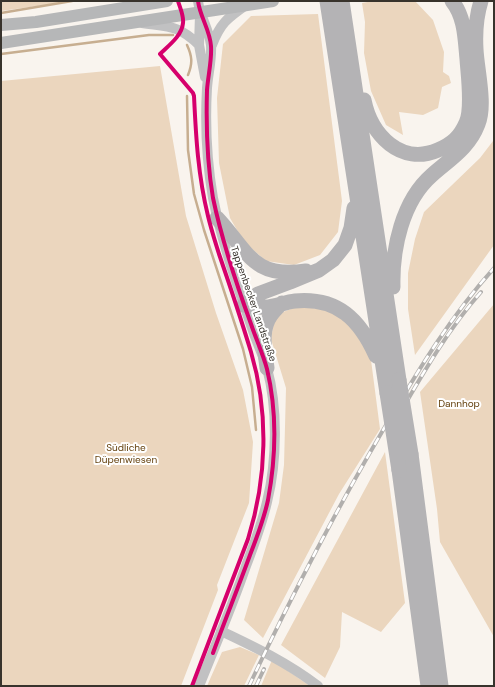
<!DOCTYPE html>
<html>
<head>
<meta charset="utf-8">
<style>
  body { margin:0 }
  #map { position:relative; width:495px; height:687px; overflow:hidden; background:#f9f4ee; font-family:"DM Sans",sans-serif }
  canvas { display:block }
  .frame { position:absolute; inset:0; border:2px solid #38332c; pointer-events:none }
</style>
</head>
<body>
<div id="map">
<canvas width="495" height="687"></canvas>
<div class="frame"></div>
</div>
<script>
const context = document.querySelector('canvas').getContext('2d');
context.lineJoin = 'round';
function paint(path, color) { context.fillStyle = color; context.fill(path, 'evenodd'); }
function trace(path, color, width, dash) { context.strokeStyle = color; context.lineWidth = width; context.lineCap = dash ? 'butt' : 'round'; context.setLineDash(dash || []); context.stroke(path); }
function drawText(font, color, halo, rows, align = 'center') {
  context.font = font + ' "DM Sans",sans-serif'; context.lineWidth = 4; context.setLineDash([]); context.textBaseline = 'middle'; context.strokeStyle = halo; context.fillStyle = color; for (const [text, x, y, turn = 0] of rows) {
    context.save(); context.translate(x, y); context.rotate((+turn || 0) * Math.PI / 180); context.textAlign = isNaN(turn) ? turn : align; if (halo) context.strokeText(text, 0, 0); context.fillText(text, 0, 0); context.restore();
  }
}
paint(new Path2D(`
  M 1,1 L 74,1 L 1,11 Z
  M 373,1 L 415,1 L 433,20 L 444,52 L 443,72 L 449,76 L 451,83 L 442,87 L 438,108 L 423,115 L 399,112 L 403,135 L 386,125 L 371,91 L 364,53 L 365,22 L 362,3 Z
  M 318,14 L 342,201 L 338,232 L 320,255 L 294,265 L 266,261 L 244,242 L 230,218 L 219,163 L 217,98 L 223,44 L 251,16 Z
  M 160,66 L 186,216 L 216,313 L 243,390 L 253,442 L 249,503 L 217,585 L 218,590 L 181,686 L 1,686 L 1,81 Z
  M 494,135 L 494,245 L 415,355 L 408,309 L 408,273 L 415,239 L 424,212 L 480,158 L 493,141 Z
  M 494,304 L 494,637 L 440,542 L 437,509 L 420,392 Z
  M 296,307 L 328,309 L 355,326 L 371,360 L 380,429 L 339,494 L 263,638 L 244,620 L 279,503 L 284,465 L 286,388 L 271,339 L 274,320 L 283,312 Z
  M 385,452 L 405,603 L 381,632 L 342,612 L 340,647 L 325,678 L 281,645 Z
  M 240,647 L 259,655 L 244,686 L 207,686 L 222,652 Z
  M 272,660 L 310,686 L 261,686 Z`), '#ebd6be');
trace(new Path2D(`
  M 1,13 L 72,1
  M 187,45 C 192,56 193,63 188,75
  M 1,54 L 149,35 L 173,35
  M 187,96 L 188,150 L 194,194 L 204,230 L 243,349 L 252,387 L 256,430`), '#c7ae90', 2.5);
trace(new Path2D(`
  M 198,1 C 200,17 209,29 211,45 C 212,59 208,74 207,88 C 205,123 207,163 213,198 C 222,243 238,287 253,331 C 257,343 263,355 267,368 C 278,408 277,462 267,502 C 262,524 254,545 246,566 C 232,607 215,646 199,686
  M 200,15 L 199,45 L 205,77
  M 142,23 C 169,27 179,25 199,45
  M 212,45 C 220,24 227,18 246,5
  M 221,631 C 255,647 288,663 318,686`), '#c1c1c2', 10);
trace(new Path2D(`
  M 1,25 L 36,22 L 167,1
  M 1,43 L 273,1`), '#b6b7b8', 12);
trace(new Path2D(`
  M 327,1 L 387,393
  M 342,1 L 399,380
  M 364,100 C 371,135 401,166 438,150 C 452,144 460,137 466,123 C 473,109 468,75 467,59 C 465,39 465,17 452,1
  M 217,218 C 248,251 252,279 306,271
  M 393,287 C 392,249 402,201 432,175 C 450,159 469,148 478,124 C 486,105 477,70 476,49 C 475,32 476,17 481,1
  M 244,305 L 258,294 L 290,282 L 319,270 L 333,260 L 345,245 L 351,228 L 354,208
  M 244,305 C 251,306 259,308 265,307 C 275,307 285,302 295,301 C 338,297 360,320 376,356
  M 267,368 C 265,351 260,330 271,315 C 274,311 278,307 282,303
  M 411,454 L 441,686
  M 399,470 L 428,686`), '#b4b3b5', 15);
const rail = new Path2D(`
  M 389,432 C 417,384 444,334 481,292
  M 249,686 C 291,597 336,510 386,425 C 419,369 450,317 494,268
  M 256,686 L 264,669`);
trace(rail, '#b1afad', 4);
trace(rail, '#fff', 2.5, [8]);
trace(new Path2D(`
  M 399,380 L 411,454
  M 387,393 L 399,470`), '#b4b3b5', 15);
trace(new Path2D(`
  M 178,1 C 180,8 184,16 183,23 C 182,36 168,46 160,54 L 193,93 L 194,96 C 196,138 198,175 208,216 C 211,229 215,241 219,254 C 230,286 241,319 251,352 C 269,413 267,478 248,539 L 192,686
  M 198,1 C 200,17 210,30 211,46 C 212,60 208,76 207,90 C 206,125 207,163 213,198 C 222,241 236,283 251,324 C 256,339 263,354 267,369 C 277,411 276,457 268,500 C 264,519 257,537 250,555 C 238,588 225,620 213,653`), '#d6006c', 4);
drawText('10px', '#38332c', '#fff', [
  ["Tappenbecker Landstraße",253,304,71]
]);
drawText('10px', '#64410e', '#fff', [
  ["Dannhop",459,404],
  ["Südliche",126,448],
  ["Düpenwiesen",126,460]
]);
</script>
</body>
</html>
